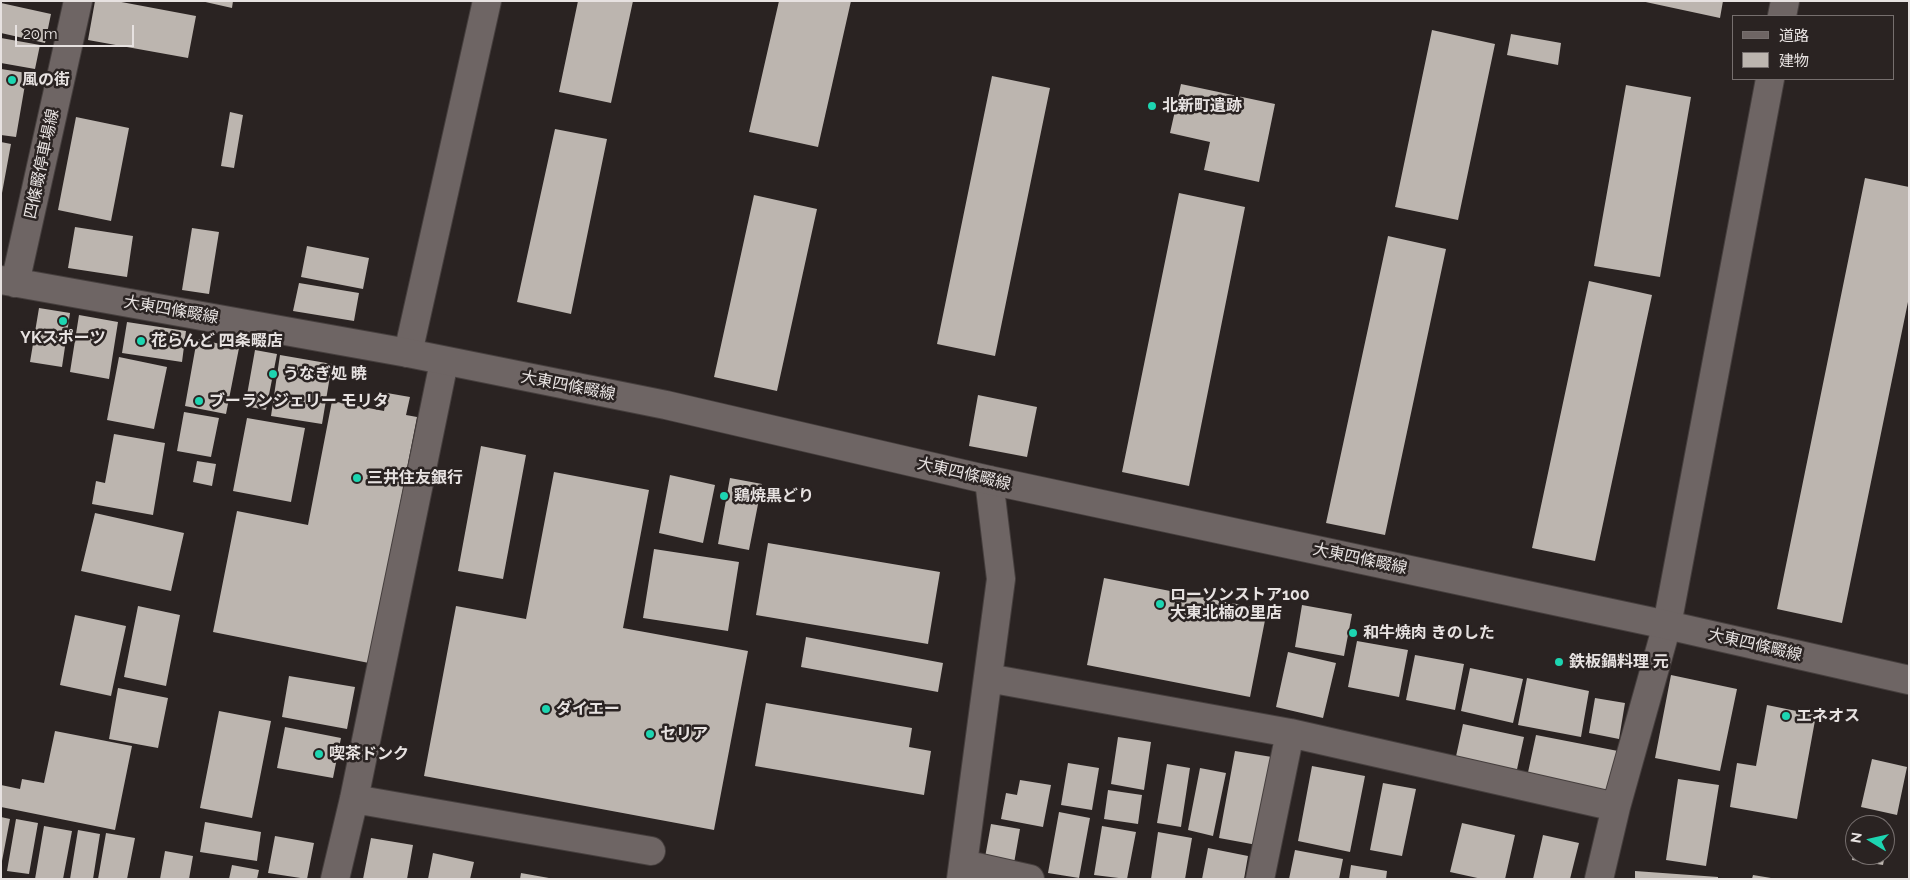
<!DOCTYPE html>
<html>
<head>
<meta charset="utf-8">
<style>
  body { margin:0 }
  #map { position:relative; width:1910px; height:880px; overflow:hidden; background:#2a2322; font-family:Raleway,"Noto Sans JP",sans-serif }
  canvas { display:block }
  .frame { position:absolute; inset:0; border:2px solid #e7e2e1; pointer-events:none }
  .legend { position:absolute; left:1732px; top:15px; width:162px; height:65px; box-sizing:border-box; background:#2a2322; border:1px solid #766f6e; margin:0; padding:6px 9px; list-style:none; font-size:15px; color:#e7e2e1 }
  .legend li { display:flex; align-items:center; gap:10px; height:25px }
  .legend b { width:25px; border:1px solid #766f6e }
  .north { position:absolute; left:1845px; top:815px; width:50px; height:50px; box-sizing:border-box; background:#2a2322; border:1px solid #766f6e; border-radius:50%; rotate:279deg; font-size:14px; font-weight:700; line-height:20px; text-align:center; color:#e7e2e1 }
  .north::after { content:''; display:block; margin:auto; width:18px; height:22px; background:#1dd5b1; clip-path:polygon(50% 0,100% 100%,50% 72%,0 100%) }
  .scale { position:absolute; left:15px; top:25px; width:119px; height:22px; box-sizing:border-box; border:2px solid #e7e2e1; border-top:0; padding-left:6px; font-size:15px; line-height:18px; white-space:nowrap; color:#e7e2e1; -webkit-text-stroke:4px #2a2322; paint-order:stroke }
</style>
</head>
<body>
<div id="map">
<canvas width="1910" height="880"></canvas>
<div class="frame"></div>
<ul class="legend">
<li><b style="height:6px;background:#6e6564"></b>道路</li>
<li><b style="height:14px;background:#bcb5af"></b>建物</li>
</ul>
<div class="north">N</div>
<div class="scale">20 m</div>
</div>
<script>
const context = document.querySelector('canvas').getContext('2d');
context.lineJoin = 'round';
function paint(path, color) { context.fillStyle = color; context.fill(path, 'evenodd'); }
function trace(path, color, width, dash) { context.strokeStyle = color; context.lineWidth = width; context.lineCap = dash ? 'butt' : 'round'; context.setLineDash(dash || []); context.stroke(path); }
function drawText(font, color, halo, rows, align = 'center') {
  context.font = font + ' Raleway,"Noto Sans JP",sans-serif'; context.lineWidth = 5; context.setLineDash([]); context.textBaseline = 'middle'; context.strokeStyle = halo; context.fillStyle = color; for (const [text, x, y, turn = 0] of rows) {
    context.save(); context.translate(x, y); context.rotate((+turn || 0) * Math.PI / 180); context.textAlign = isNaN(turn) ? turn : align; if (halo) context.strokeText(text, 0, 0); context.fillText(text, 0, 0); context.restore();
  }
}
paint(new Path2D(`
  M 95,1 L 116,1 L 196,16 L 188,58 L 88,40 Z
  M 201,1 L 233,1 L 232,8 Z
  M 578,1 L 633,1 L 611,103 L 559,92 Z
  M 779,1 L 851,1 L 818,147 L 749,132 Z
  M 1641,1 L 1723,1 L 1720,18 Z
  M 1,3 L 51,14 L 45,43 L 1,33 Z
  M 1432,30 L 1495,44 L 1458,220 L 1395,207 Z
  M 1511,34 L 1561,43 L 1558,65 L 1507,55 Z
  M 1,38 L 40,45 L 35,69 L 1,63 Z
  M 1,69 L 27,73 L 16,137 L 1,135 Z
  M 992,76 L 1050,88 L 995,356 L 937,344 Z
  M 1181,84 L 1275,104 L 1259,182 L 1204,170 L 1210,142 L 1170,133 Z
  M 1626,85 L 1691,97 L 1660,277 L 1594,266 Z
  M 230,112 L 243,115 L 234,168 L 221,166 Z
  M 76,117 L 129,128 L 111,221 L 58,210 Z
  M 555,129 L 607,139 L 571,314 L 517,302 Z
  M 1,142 L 11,144 L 2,193 L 1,193 Z
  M 1865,178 L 1909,187 L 1909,297 L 1842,623 L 1777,609 Z
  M 1179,193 L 1245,207 L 1189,486 L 1122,472 Z
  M 754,195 L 817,209 L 777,391 L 714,377 Z
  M 75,227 L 133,236 L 127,277 L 68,268 Z
  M 192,228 L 219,232 L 209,294 L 182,290 Z
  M 1388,236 L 1446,249 L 1385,535 L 1326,523 Z
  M 307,246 L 369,258 L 363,289 L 301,277 Z
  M 1589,281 L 1652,295 L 1595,561 L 1532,548 Z
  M 299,283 L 359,293 L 354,321 L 293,311 Z
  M 39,308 L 70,313 L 62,367 L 30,362 Z
  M 79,315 L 118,322 L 109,379 L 70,372 Z
  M 127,322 L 186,331 L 182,362 L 122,353 Z
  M 197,339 L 239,348 L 226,414 L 185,406 Z
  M 255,350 L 277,354 L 266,410 L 245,406 Z
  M 280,355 L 332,364 L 322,424 L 271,416 Z
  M 119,357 L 167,367 L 154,429 L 107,420 Z
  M 387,393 L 410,397 L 406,415 L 417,417 L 369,663 L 213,632 L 237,511 L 308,525 L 332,401 L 384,411 Z
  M 978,395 L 1037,407 L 1027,457 L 969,446 Z
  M 184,412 L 219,418 L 211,457 L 177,451 Z
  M 247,418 L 305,428 L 291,502 L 233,491 Z
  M 114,434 L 165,443 L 153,515 L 92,504 L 96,481 L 105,483 Z
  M 481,446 L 526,455 L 503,579 L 458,571 Z
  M 197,461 L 216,464 L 212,486 L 193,482 Z
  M 554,472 L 649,490 L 623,628 L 748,651 L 714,830 L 424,776 L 456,606 L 526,619 Z
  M 670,475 L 715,485 L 703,543 L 659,533 Z
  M 730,478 L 762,484 L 749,550 L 718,544 Z
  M 95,513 L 184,533 L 171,591 L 81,571 Z
  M 768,543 L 940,572 L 928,644 L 756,615 Z
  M 654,549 L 739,562 L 728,631 L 643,618 Z
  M 1104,578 L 1267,610 L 1250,697 L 1087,665 Z
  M 1302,605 L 1352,614 L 1344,656 L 1295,647 Z
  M 138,606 L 180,615 L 166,686 L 124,677 Z
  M 75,615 L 126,626 L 111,696 L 60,685 Z
  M 806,637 L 943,663 L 938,692 L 801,667 Z
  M 1357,641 L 1408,650 L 1399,697 L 1348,687 Z
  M 1288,652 L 1336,663 L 1323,718 L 1276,707 Z
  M 1415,655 L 1464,664 L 1455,710 L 1406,700 Z
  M 1470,668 L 1523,679 L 1513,723 L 1461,711 Z
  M 1671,675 L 1737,689 L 1720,771 L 1655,758 Z
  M 289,676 L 355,687 L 347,729 L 282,717 Z
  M 1527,678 L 1589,691 L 1581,737 L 1518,725 Z
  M 118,688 L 168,698 L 158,748 L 109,739 Z
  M 1595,698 L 1625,703 L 1619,739 L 1589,733 Z
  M 766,703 L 912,728 L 909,747 L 931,751 L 924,795 L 755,766 Z
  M 1767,705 L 1816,715 L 1797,819 L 1730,807 L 1737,763 L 1756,766 Z
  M 219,711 L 271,721 L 252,818 L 200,808 Z
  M 1463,724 L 1524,737 L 1516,774 L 1455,761 Z
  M 285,727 L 341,738 L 333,778 L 277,768 Z
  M 55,731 L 132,746 L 115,830 L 1,807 L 1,785 L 20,789 L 22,779 L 44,783 Z
  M 1536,735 L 1618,751 L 1609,794 L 1527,777 Z
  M 1118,737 L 1151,742 L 1144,790 L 1111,784 Z
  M 1235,751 L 1272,757 L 1257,845 L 1219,838 Z
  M 1872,759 L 1907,767 L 1897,815 L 1861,807 Z
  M 1068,763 L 1099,768 L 1092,810 L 1061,805 Z
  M 1167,764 L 1190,768 L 1181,827 L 1157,823 Z
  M 1312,766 L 1365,776 L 1350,852 L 1298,841 Z
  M 1200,768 L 1226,773 L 1213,836 L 1188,830 Z
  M 1678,779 L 1719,785 L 1706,866 L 1666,860 Z
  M 1020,780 L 1051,785 L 1043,827 L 1001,819 L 1006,793 L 1017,795 Z
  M 1383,783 L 1416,789 L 1402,856 L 1370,850 Z
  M 1108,790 L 1142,795 L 1138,824 L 1104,819 Z
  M 1059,812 L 1090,818 L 1079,878 L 1048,873 Z
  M 1,817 L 10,819 L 2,861 L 1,861 Z
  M 16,819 L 38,823 L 29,874 L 7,871 Z
  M 1859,819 L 1890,825 L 1886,847 L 1885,825 L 1858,825 Z
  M 205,822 L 261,832 L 257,861 L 200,852 Z
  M 1462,823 L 1515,835 L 1505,879 L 1482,879 L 1450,872 Z
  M 991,824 L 1020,829 L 1013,869 L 984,863 Z
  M 44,826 L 72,831 L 63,879 L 35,879 Z
  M 1102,826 L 1136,832 L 1127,879 L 1094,875 Z
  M 78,830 L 100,834 L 93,879 L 70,879 Z
  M 1158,832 L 1192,838 L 1185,879 L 1151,879 Z
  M 106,833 L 135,838 L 127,879 L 98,879 Z
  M 1543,835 L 1579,843 L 1570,879 L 1533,879 Z
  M 275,836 L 314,843 L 307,879 L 268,873 Z
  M 371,838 L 413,845 L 407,879 L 363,879 Z
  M 1208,848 L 1248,856 L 1244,879 L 1202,879 Z
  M 1295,850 L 1343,859 L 1339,879 L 1289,879 Z
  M 1854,850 L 1855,855 L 1885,855 L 1883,865 L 1852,860 Z
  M 165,851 L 193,856 L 189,879 L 160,879 Z
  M 433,853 L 474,862 L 470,879 L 428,879 Z
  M 232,865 L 259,870 L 257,879 L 229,879 Z
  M 1351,865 L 1387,871 L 1386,879 L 1349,879 Z
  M 1635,871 L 1718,877 L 1718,879 L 1635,879 Z
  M 521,873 L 549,878 L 549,879 L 520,879 Z
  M 1753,875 L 1771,878 L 1771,879 L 1752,879 Z`), '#bcb5af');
const minor = new Path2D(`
  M 988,678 L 1290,733 L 1616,807
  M 354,799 L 651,851
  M 963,864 L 1030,879
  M 335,879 L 354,799 L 444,362
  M 961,879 L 1001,579 L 989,480
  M 1260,879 L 1290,733
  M 1599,879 L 1616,807 L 1667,625`);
const tertiary = new Path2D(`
  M 1782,16 L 1785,1
  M 408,353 L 487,1
  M 1667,625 L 1770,79`);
const secondary = new Path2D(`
  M 1,280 L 408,353 L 666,405 L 989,480 L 1667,625 L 1909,680
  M 15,283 L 78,1`);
trace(minor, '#463f3e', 30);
trace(tertiary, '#463f3e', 30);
trace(secondary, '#463f3e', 30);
trace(minor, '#6e6564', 28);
trace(tertiary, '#6e6564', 28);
trace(secondary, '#6e6564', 28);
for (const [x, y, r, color] of [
  [12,80,5,"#1dd5b1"],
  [1152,106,5,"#1dd5b1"],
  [63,321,5,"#1dd5b1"],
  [141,341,5,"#1dd5b1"],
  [273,374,5,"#1dd5b1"],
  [199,401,5,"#1dd5b1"],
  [357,478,5,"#1dd5b1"],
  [724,496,5,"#1dd5b1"],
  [1160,604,5,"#1dd5b1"],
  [1353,633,5,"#1dd5b1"],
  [1559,662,5,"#1dd5b1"],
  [546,709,5,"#1dd5b1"],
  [1786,716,5,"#1dd5b1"],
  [650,734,5,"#1dd5b1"],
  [319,754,5,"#1dd5b1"]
]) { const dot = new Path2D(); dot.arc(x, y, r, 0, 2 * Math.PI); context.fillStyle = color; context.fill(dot); trace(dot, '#2a2322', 2); }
drawText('bold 16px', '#e7e2e1', '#2a2322', [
  ["風の街",22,80],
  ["北新町遺跡",1162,106],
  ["YKスポーツ",63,338,"center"],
  ["花らんど 四条畷店",151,341],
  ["うなぎ処 暁",283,374],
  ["ブーランジェリー モリタ",209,401],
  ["三井住友銀行",367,478],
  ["鶏焼黒どり",734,496],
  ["ローソンストア100",1170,595],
  ["大東北楠の里店",1170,613],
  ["和牛焼肉 きのした",1363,633],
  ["鉄板鍋料理 元",1569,662],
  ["ダイエー",556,709],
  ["エネオス",1796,716],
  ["セリア",660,734],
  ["喫茶ドンク",329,754]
], 'left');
drawText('16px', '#e7e2e1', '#2a2322', [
  ["四條畷停車場線",42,164,-78],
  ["大東四條畷線",171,310,10],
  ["大東四條畷線",568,386,11],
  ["大東四條畷線",964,474,13],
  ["大東四條畷線",1360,559,12],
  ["大東四條畷線",1755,645,13]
]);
</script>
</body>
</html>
